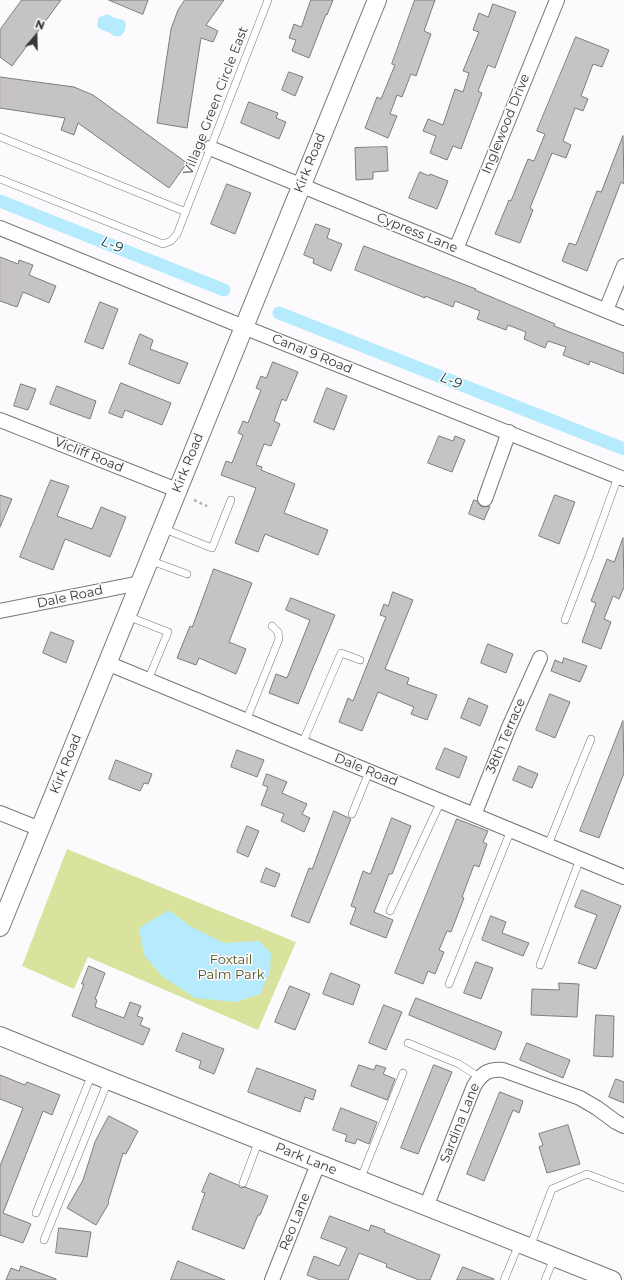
<!DOCTYPE html>
<html>
<head>
<meta charset="utf-8">
<style>
  body { margin:0 }
  #map { position:relative; width:624px; height:1280px; overflow:hidden; background:#fcfafd; font-family:Montserrat,sans-serif }
  canvas { display:block }
  .north { position:absolute; left:16px; top:16px; width:40px; height:40px; -webkit-text-stroke:3px #fcfafd; paint-order:stroke; rotate:20deg; font-size:11px; font-weight:700; line-height:16px; text-align:center; color:#383738 }
  .north::after { content:''; display:block; margin:auto; width:14px; height:18px; background:#383738; clip-path:polygon(50% 0,100% 100%,50% 72%,0 100%) }
</style>
</head>
<body>
<div id="map">
<canvas width="624" height="1280"></canvas>
<div class="north">N</div>
</div>
<script>
const context = document.querySelector('canvas').getContext('2d');
context.lineJoin = 'round';
function paint(path, color) { context.fillStyle = color; context.fill(path, 'evenodd'); }
function trace(path, color, width, dash) { context.strokeStyle = color; context.lineWidth = width; context.lineCap = dash ? 'butt' : 'round'; context.setLineDash(dash || []); context.stroke(path); }
function drawText(font, color, halo, rows, align = 'center') {
  context.font = font + ' Montserrat,sans-serif'; context.lineWidth = 3; context.setLineDash([]); context.textBaseline = 'middle'; context.strokeStyle = halo; context.fillStyle = color; for (const [text, x, y, turn = 0] of rows) {
    context.save(); context.translate(x, y); context.rotate((+turn || 0) * Math.PI / 180); context.textAlign = isNaN(turn) ? turn : align; if (halo) context.strokeText(text, 0, 0); context.fillText(text, 0, 0); context.restore();
  }
}
paint(new Path2D(`
  M 67,849 L 296,942 L 258,1030 L 88,957 L 74,989 L 22,966 Z`), '#dae39e');
paint(new Path2D(`
  M 108,14 L 114,18 L 124,20 C 127,26 126,31 121,36 L 114,36 C 112,35 111,33 108,32 C 100,29 94,29 99,17 Z
  M 169,910 L 190,926 L 224,943 L 259,941 L 271,953 L 270,972 L 260,994 L 236,1002 L 195,998 L 162,976 L 144,955 L 139,928 Z`), '#b5ebfc');
trace(new Path2D(`
  M 0,201 L 224,290
  M 279,313 L 624,449`), '#b5ebfc', 13);
const building = new Path2D(`
  M 22,0 L 61,0 L 12,66 L 0,57 L 0,30 Z
  M 109,0 L 148,0 L 143,14 Z
  M 185,0 L 224,0 L 206,25 L 218,31 L 213,42 L 201,38 L 187,128 L 157,123 L 171,29 L 178,10 Z
  M 311,0 L 333,0 L 327,15 L 326,14 L 309,58 L 292,51 L 296,40 L 289,38 L 294,24 L 301,27 Z
  M 415,0 L 435,0 L 424,31 L 431,34 L 416,76 L 411,74 L 402,97 L 397,95 L 390,114 L 397,116 L 388,138 L 365,128 L 377,97 L 381,99 L 395,65 L 392,64 Z
  M 493,4 L 516,12 L 495,68 L 488,65 L 478,91 L 482,93 L 461,149 L 453,146 L 447,160 L 430,153 L 436,136 L 423,131 L 428,119 L 443,125 L 455,89 L 463,92 L 469,73 L 463,71 L 479,32 L 473,30 L 479,13 L 488,17 Z
  M 576,37 L 609,50 L 602,67 L 593,64 L 581,96 L 588,99 L 583,111 L 575,108 L 568,127 L 563,141 L 571,145 L 566,158 L 552,153 L 530,208 L 533,210 L 520,243 L 495,234 L 509,200 L 511,201 L 528,159 L 534,161 L 545,134 L 537,131 Z
  M 289,72 L 303,77 L 295,96 L 282,90 Z
  M 0,77 L 74,87 L 93,95 L 187,163 L 169,188 L 78,123 L 74,135 L 61,130 L 65,118 L 0,108 Z
  M 249,102 L 278,113 L 276,118 L 286,122 L 279,139 L 241,123 Z
  M 623,136 L 624,184 L 621,182 L 587,271 L 562,261 L 569,243 L 576,245 L 597,191 L 601,192 Z
  M 387,147 L 388,171 L 373,172 L 373,179 L 356,180 L 355,148 Z
  M 420,172 L 429,176 L 430,174 L 448,181 L 437,209 L 409,198 Z
  M 227,184 L 251,193 L 235,234 L 211,224 Z
  M 316,224 L 330,229 L 327,238 L 342,244 L 331,271 L 313,263 L 314,259 L 304,255 Z
  M 364,246 L 476,289 L 475,290 L 555,324 L 554,326 L 624,353 L 624,374 L 590,361 L 589,365 L 563,355 L 566,347 L 548,341 L 545,348 L 524,339 L 526,332 L 508,325 L 506,330 L 477,319 L 480,311 L 455,301 L 453,307 L 425,296 L 425,298 L 355,270 Z
  M 0,257 L 18,264 L 19,260 L 33,265 L 29,275 L 56,286 L 49,303 L 23,292 L 17,307 L 0,301 Z
  M 100,302 L 118,309 L 103,349 L 85,342 Z
  M 140,334 L 153,340 L 150,349 L 188,363 L 179,384 L 129,364 Z
  M 273,362 L 298,372 L 286,401 L 282,399 L 274,421 L 280,424 L 271,446 L 264,444 L 256,465 L 262,467 L 261,470 L 295,484 L 284,513 L 328,530 L 318,555 L 265,534 L 258,552 L 235,543 L 256,488 L 221,475 L 226,461 L 232,463 L 243,435 L 238,433 L 243,421 L 248,423 L 261,390 L 256,388 L 261,376 L 266,378 Z
  M 121,383 L 171,403 L 162,425 L 125,410 L 122,418 L 109,413 Z
  M 21,384 L 36,389 L 28,410 L 14,406 Z
  M 57,386 L 96,401 L 90,419 L 50,404 Z
  M 327,388 L 347,396 L 334,430 L 314,422 Z
  M 439,436 L 453,441 L 455,436 L 465,440 L 452,472 L 428,463 Z
  M 51,480 L 69,486 L 57,516 L 92,529 L 101,507 L 126,517 L 110,557 L 65,539 L 53,570 L 20,557 Z
  M 0,495 L 12,499 L 0,527 Z
  M 555,495 L 575,502 L 559,544 L 539,536 Z
  M 474,500 L 477,501 L 482,507 L 490,506 L 484,520 L 469,514 Z
  M 623,538 L 624,587 L 619,599 L 613,596 L 604,619 L 611,622 L 601,649 L 582,642 L 596,603 L 591,601 L 607,559 L 614,562 Z
  M 214,569 L 252,583 L 229,642 L 246,649 L 236,674 L 199,658 L 196,665 L 177,658 L 190,626 L 192,627 Z
  M 393,592 L 413,600 L 385,669 L 409,678 L 407,684 L 437,695 L 427,720 L 411,714 L 414,707 L 378,692 L 362,731 L 339,722 L 348,698 L 353,701 L 386,617 L 380,615 L 384,604 L 388,606 Z
  M 291,598 L 335,615 L 298,704 L 269,693 L 276,674 L 287,678 L 310,620 L 286,610 Z
  M 51,632 L 74,641 L 66,663 L 43,653 Z
  M 488,644 L 513,654 L 506,673 L 481,663 Z
  M 564,658 L 587,666 L 580,682 L 551,671 L 555,660 L 562,663 Z
  M 550,694 L 570,702 L 555,738 L 536,730 Z
  M 469,698 L 488,706 L 480,726 L 461,718 Z
  M 623,721 L 624,773 L 599,838 L 580,831 Z
  M 445,748 L 467,757 L 459,778 L 436,769 Z
  M 237,750 L 264,760 L 257,777 L 231,767 Z
  M 116,760 L 152,774 L 148,784 L 144,783 L 140,791 L 109,779 Z
  M 519,766 L 538,774 L 532,788 L 513,780 Z
  M 267,774 L 287,782 L 282,793 L 307,804 L 302,814 L 310,818 L 304,832 L 281,821 L 284,814 L 261,805 L 268,787 L 263,785 Z
  M 334,811 L 351,819 L 309,923 L 291,916 L 309,868 L 312,869 Z
  M 392,818 L 411,826 L 392,874 L 389,874 L 374,912 L 393,920 L 386,938 L 350,924 L 356,908 L 351,906 L 363,871 L 370,874 Z
  M 457,819 L 488,831 L 483,842 L 487,844 L 479,867 L 474,865 L 462,897 L 464,898 L 451,932 L 447,931 L 439,950 L 444,952 L 435,974 L 428,971 L 423,984 L 395,973 Z
  M 247,826 L 259,831 L 248,857 L 237,852 Z
  M 266,868 L 280,874 L 275,887 L 261,882 Z
  M 582,890 L 621,906 L 596,969 L 578,963 L 597,915 L 575,907 Z
  M 491,916 L 506,922 L 502,933 L 529,943 L 523,956 L 482,940 Z
  M 476,962 L 493,968 L 481,999 L 464,993 Z
  M 89,966 L 105,973 L 95,999 L 97,1000 L 95,1007 L 124,1018 L 130,1002 L 141,1006 L 137,1016 L 143,1018 L 140,1025 L 150,1029 L 143,1045 L 72,1016 L 84,984 L 82,984 Z
  M 331,973 L 360,985 L 353,1005 L 323,994 Z
  M 559,983 L 579,984 L 577,1017 L 531,1015 L 532,989 L 559,990 Z
  M 290,986 L 310,994 L 295,1030 L 275,1022 Z
  M 416,998 L 502,1032 L 495,1050 L 409,1015 Z
  M 384,1005 L 402,1012 L 386,1050 L 369,1043 Z
  M 596,1015 L 614,1016 L 613,1057 L 594,1056 Z
  M 183,1033 L 224,1049 L 214,1074 L 199,1068 L 201,1061 L 176,1051 Z
  M 527,1043 L 570,1060 L 563,1078 L 520,1060 Z
  M 359,1065 L 374,1070 L 376,1065 L 386,1068 L 383,1074 L 395,1079 L 387,1100 L 351,1086 Z
  M 434,1065 L 452,1072 L 418,1154 L 401,1148 Z
  M 257,1068 L 316,1090 L 313,1100 L 305,1097 L 300,1112 L 248,1092 Z
  M 0,1075 L 25,1085 L 27,1082 L 60,1095 L 52,1115 L 43,1111 L 3,1213 L 31,1224 L 23,1243 L 0,1235 L 0,1166 L 23,1108 L 0,1099 Z
  M 616,1079 L 624,1082 L 624,1103 L 609,1097 Z
  M 500,1092 L 523,1101 L 519,1113 L 513,1110 L 484,1181 L 467,1174 Z
  M 341,1108 L 377,1122 L 369,1144 L 357,1139 L 355,1144 L 345,1141 L 347,1135 L 333,1130 Z
  M 109,1116 L 138,1131 L 126,1154 L 123,1153 L 108,1202 L 109,1203 L 96,1225 L 67,1208 L 83,1180 L 95,1142 Z
  M 568,1125 L 580,1164 L 547,1173 L 539,1147 L 543,1145 L 539,1134 Z
  M 210,1173 L 238,1185 L 241,1188 L 245,1187 L 268,1196 L 260,1215 L 258,1215 L 244,1249 L 192,1229 L 205,1193 L 202,1192 Z
  M 330,1216 L 369,1231 L 371,1225 L 385,1230 L 384,1232 L 440,1255 L 430,1280 L 419,1280 L 386,1267 L 387,1264 L 359,1253 L 348,1280 L 320,1280 L 307,1275 L 314,1256 L 339,1266 L 347,1248 L 321,1238 Z
  M 59,1228 L 91,1232 L 87,1257 L 56,1253 Z
  M 178,1261 L 225,1280 L 171,1280 Z
  M 21,1266 L 56,1279 L 56,1280 L 6,1280 L 11,1268 L 19,1271 Z
  M 463,1267 L 494,1279 L 494,1280 L 457,1280 Z`);
paint(building, '#c6c3c5');
trace(building, '#7f7c7e', 1);
const service = new Path2D(`
  M 0,137 L 186,212
  M 0,179 L 163,244 L 171,241 L 177,234 L 268,0
  M 162,528 L 212,548 L 231,500
  M 149,560 L 187,574
  M 127,616 L 168,632 L 148,680
  M 565,620 L 590,554 L 618,477
  M 246,721 L 279,639 L 278,632 L 272,626
  M 302,744 L 341,653 L 360,660
  M 352,814 L 369,772
  M 548,845 L 591,739
  M 390,911 L 441,801
  M 540,965 L 580,859
  M 449,984 L 511,830
  M 408,1043 L 459,1064 L 479,1077
  M 360,1180 L 403,1073
  M 243,1183 L 259,1140
  M 36,1213 L 92,1074
  M 44,1240 L 108,1081
  M 530,1247 L 552,1189 L 587,1174 L 624,1188
  M 504,1280 L 519,1244
  M 545,1280 L 554,1258`);
const minor = new Path2D(`
  M 210,148 L 624,318
  M 0,228 L 261,334 L 624,479
  M 456,249 L 557,0
  M 606,310 L 624,266
  M 0,420 L 177,490
  M 485,499 L 509,432
  M 0,611 L 140,583
  M 107,663 L 624,877
  M 0,813 L 40,829
  M 474,815 L 509,727 L 540,658
  M 426,1207 L 474,1086 C 482,1073 488,1069 503,1070 L 580,1098 L 597,1108 L 616,1122 L 624,1126
  M 272,1280 L 318,1164`);
const tertiary = new Path2D(`
  M 0,927 L 377,0
  M 0,1036 L 108,1080 L 612,1280`);
trace(service, '#787678', 8);
trace(minor, '#787678', 16);
trace(tertiary, '#787678', 20);
trace(new Path2D(`
  M 194,500 L 207,506`), '#b2b0b3', 2.5, [3, 3]);
trace(service, '#fff', 7);
trace(minor, '#fff', 14);
trace(tertiary, '#fff', 18);
drawText('13px', '#383738', '#fcfafd', [
  ["Village Green Circle East",216,101,-69],
  ["Inglewood Drive",506,124,-68],
  ["Kirk Road",310,163,-68],
  ["Cypress Lane",417,233,22],
  ["Canal 9 Road",312,354,22],
  ["Vicliff Road",89,455,22],
  ["Kirk Road",188,463,-68],
  ["Dale Road",70,597,-12],
  ["38th Terrace",506,736,-67],
  ["Kirk Road",66,764,-68],
  ["Dale Road",366,770,22],
  ["Sardina Lane",460,1123,-68],
  ["Park Lane",306,1159,22],
  ["Reo Lane",295,1222,-68]
]);
drawText('13px', '#50551d', '#fcfafd', [
  ["Foxtail",231,960],
  ["Palm Park",231,975]
]);
drawText('italic 14px', '#0c3a46', '#fcfafd', [
  ["L-9",112,245,22],
  ["L-9",451,381,22]
]);
</script>
</body>
</html>
